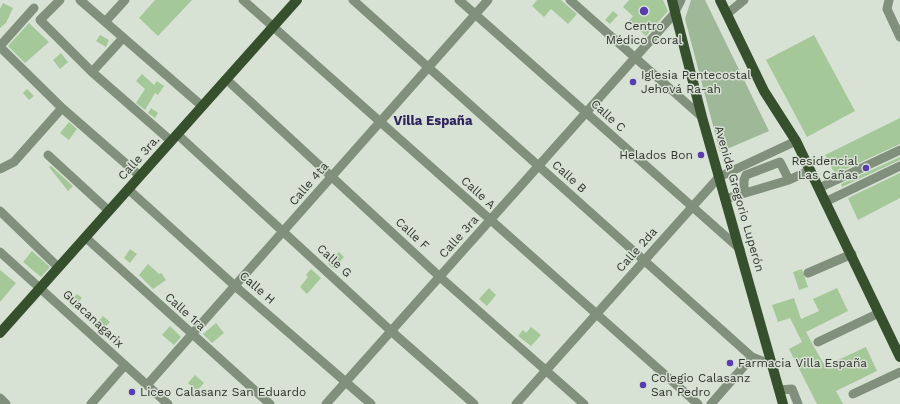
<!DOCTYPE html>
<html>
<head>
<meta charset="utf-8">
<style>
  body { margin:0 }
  canvas { display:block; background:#d7e2d4 }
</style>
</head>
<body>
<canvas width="900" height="404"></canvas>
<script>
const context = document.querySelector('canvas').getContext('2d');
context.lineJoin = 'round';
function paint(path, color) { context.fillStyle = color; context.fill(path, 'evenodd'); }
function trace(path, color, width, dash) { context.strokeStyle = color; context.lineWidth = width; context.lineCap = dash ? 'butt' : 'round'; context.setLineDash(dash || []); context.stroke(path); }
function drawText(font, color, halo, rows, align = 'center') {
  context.font = font + ' "Work Sans",sans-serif'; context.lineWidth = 3; context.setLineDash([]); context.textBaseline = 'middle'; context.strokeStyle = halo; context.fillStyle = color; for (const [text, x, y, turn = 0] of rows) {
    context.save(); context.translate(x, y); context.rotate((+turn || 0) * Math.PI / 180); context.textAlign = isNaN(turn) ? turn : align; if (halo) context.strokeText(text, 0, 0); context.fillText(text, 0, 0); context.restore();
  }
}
paint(new Path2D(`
  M 691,0 L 705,0 L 769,131 L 720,152 L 685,19 Z`), '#9fb897');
paint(new Path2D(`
  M 155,0 L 192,0 L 158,36 L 139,18 Z
  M 537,0 L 561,0 L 577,14 L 568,24 L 551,9 L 544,17 L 532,6 Z
  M 629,0 L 663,0 L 668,11 L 646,36 L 629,21 L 633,16 L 623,7 Z
  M 3,3 L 13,8 L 6,23 L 0,28 L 0,9 Z
  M 613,11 L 618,15 L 610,24 L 605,20 Z
  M 29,23 L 49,42 L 25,63 L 8,46 Z
  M 100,35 L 109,40 L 106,47 L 96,41 Z
  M 814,35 L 855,111 L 807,137 L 766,60 Z
  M 61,53 L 68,62 L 60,69 L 53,60 Z
  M 142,74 L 154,85 L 157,81 L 164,86 L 158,95 L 155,93 L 145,110 L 136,103 L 145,89 L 136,81 Z
  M 27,89 L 34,96 L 29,100 L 23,93 Z
  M 151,108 L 158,113 L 155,118 L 148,113 Z
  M 900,118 L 900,144 L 835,174 L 825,155 Z
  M 69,122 L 77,129 L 69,140 L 60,133 Z
  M 900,157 L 900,160 L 842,187 L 841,184 Z
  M 51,166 L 73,186 L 68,191 L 49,167 Z
  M 900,173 L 900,198 L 858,220 L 848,198 Z
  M 130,249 L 137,254 L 130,263 L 124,258 Z
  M 32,251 L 50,267 L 41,277 L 23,262 Z
  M 339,252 L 344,257 L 334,269 L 328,264 Z
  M 148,264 L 159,274 L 161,273 L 166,280 L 153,289 L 139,275 Z
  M 311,269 L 321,278 L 307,294 L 300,287 L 308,277 L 306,275 Z
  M 802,269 L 808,287 L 799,290 L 793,272 Z
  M 0,270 L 16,283 L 0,302 Z
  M 489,288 L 496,295 L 487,306 L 479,299 Z
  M 837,288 L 848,311 L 806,332 L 813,345 L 825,366 L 866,347 L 877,371 L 836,391 L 843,404 L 817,404 L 789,349 L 802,342 L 790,318 L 778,322 L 772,305 L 794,298 L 801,319 L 819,311 L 813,299 Z
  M 77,294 L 82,298 L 73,308 L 69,304 Z
  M 103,316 L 110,322 L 101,331 L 95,325 Z
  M 216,323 L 224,333 L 212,343 L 203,334 Z
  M 170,326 L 181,337 L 174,345 L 162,335 Z
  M 531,327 L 541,335 L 531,346 L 518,336 L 523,330 L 526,333 Z
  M 195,375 L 204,383 L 197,391 L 188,383 Z`), '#a5c899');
trace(new Path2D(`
  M 60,0 L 40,20 L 92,72 L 171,141
  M 80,0 L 202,106
  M 243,0 L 698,404
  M 353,0 L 752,357 L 772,365
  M 459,0 L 740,249
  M 570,0 L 702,117
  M 889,0 L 887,9 L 900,37
  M 727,14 L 744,0
  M 105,22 L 125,0
  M 0,46 L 34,8
  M 0,47 L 62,108 L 140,176
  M 92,72 L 123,38
  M 226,79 L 440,277 L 584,404
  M 177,134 L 391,331 L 474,404
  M 48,155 L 109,211
  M 0,169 L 14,162 L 62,108
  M 819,188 L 900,150
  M 128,189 L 235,286 L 371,404
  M 744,193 L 744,180 L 746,175 L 780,162 L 789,180
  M 725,199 L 789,180 L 810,170
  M 825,202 L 900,166
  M 0,211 L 58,267
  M 85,237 L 270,404
  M 0,252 L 168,404
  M 808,273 L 852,254
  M 818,342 L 879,313
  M 147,385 L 488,0
  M 779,390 L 792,389 L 798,404
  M 853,394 L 900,372
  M 0,398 L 6,404
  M 91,404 L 125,365
  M 326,404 L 674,14 L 681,0
  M 516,404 L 719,177 L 796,141
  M 711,404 L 752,357`), '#81907c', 9);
trace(new Path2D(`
  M 672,0 L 702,117 L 783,404
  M 720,0 L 764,91 L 796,141 L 900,357
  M 0,333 L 297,0`), '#36502d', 10);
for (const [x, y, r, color] of [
  [644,11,5,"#583cb4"],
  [633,82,4,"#583cb4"],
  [701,155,4,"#583cb4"],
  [866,168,4,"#583cb4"],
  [730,363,4,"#583cb4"],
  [643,385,4,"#583cb4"],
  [132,392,4,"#583cb4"]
]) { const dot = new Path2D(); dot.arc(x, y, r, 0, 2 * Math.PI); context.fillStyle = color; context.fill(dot); trace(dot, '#d7e2d4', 1.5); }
drawText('12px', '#30342e', '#d7e2d4', [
  ["Centro",644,26,"center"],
  ["Médico Coral",644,40,"center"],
  ["Iglesia Pentecostal",641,75],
  ["Jehová Ra-ah",641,89],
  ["Helados Bon",693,155,"right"],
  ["Residencial",858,161,"right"],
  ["Las Cañas",858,175,"right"],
  ["Farmacia Villa España",738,363],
  ["Colegio Calasanz",651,378],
  ["San Pedro",651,392],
  ["Liceo Calasanz San Eduardo",140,392]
], 'left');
drawText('12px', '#30342e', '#d7e2d4', [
  ["Calle C",608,116,42],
  ["Calle 3ra.",139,158,-48],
  ["Calle B",569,177,42],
  ["Calle 4ta",309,184,-49],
  ["Calle A",478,193,42],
  ["Avenida Gregorio Luperón",739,199,74],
  ["Calle F",412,234,43],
  ["Calle 3ra",459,237,-48],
  ["Calle 2da",637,250,-48],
  ["Calle G",334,261,43],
  ["Calle H",257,288,41],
  ["Calle 1ra",185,312,42],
  ["Guacanagarix",93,319,43]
]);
drawText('bold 13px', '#2e235d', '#d7e2d4', [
  ["Villa España",433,121]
]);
</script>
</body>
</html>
